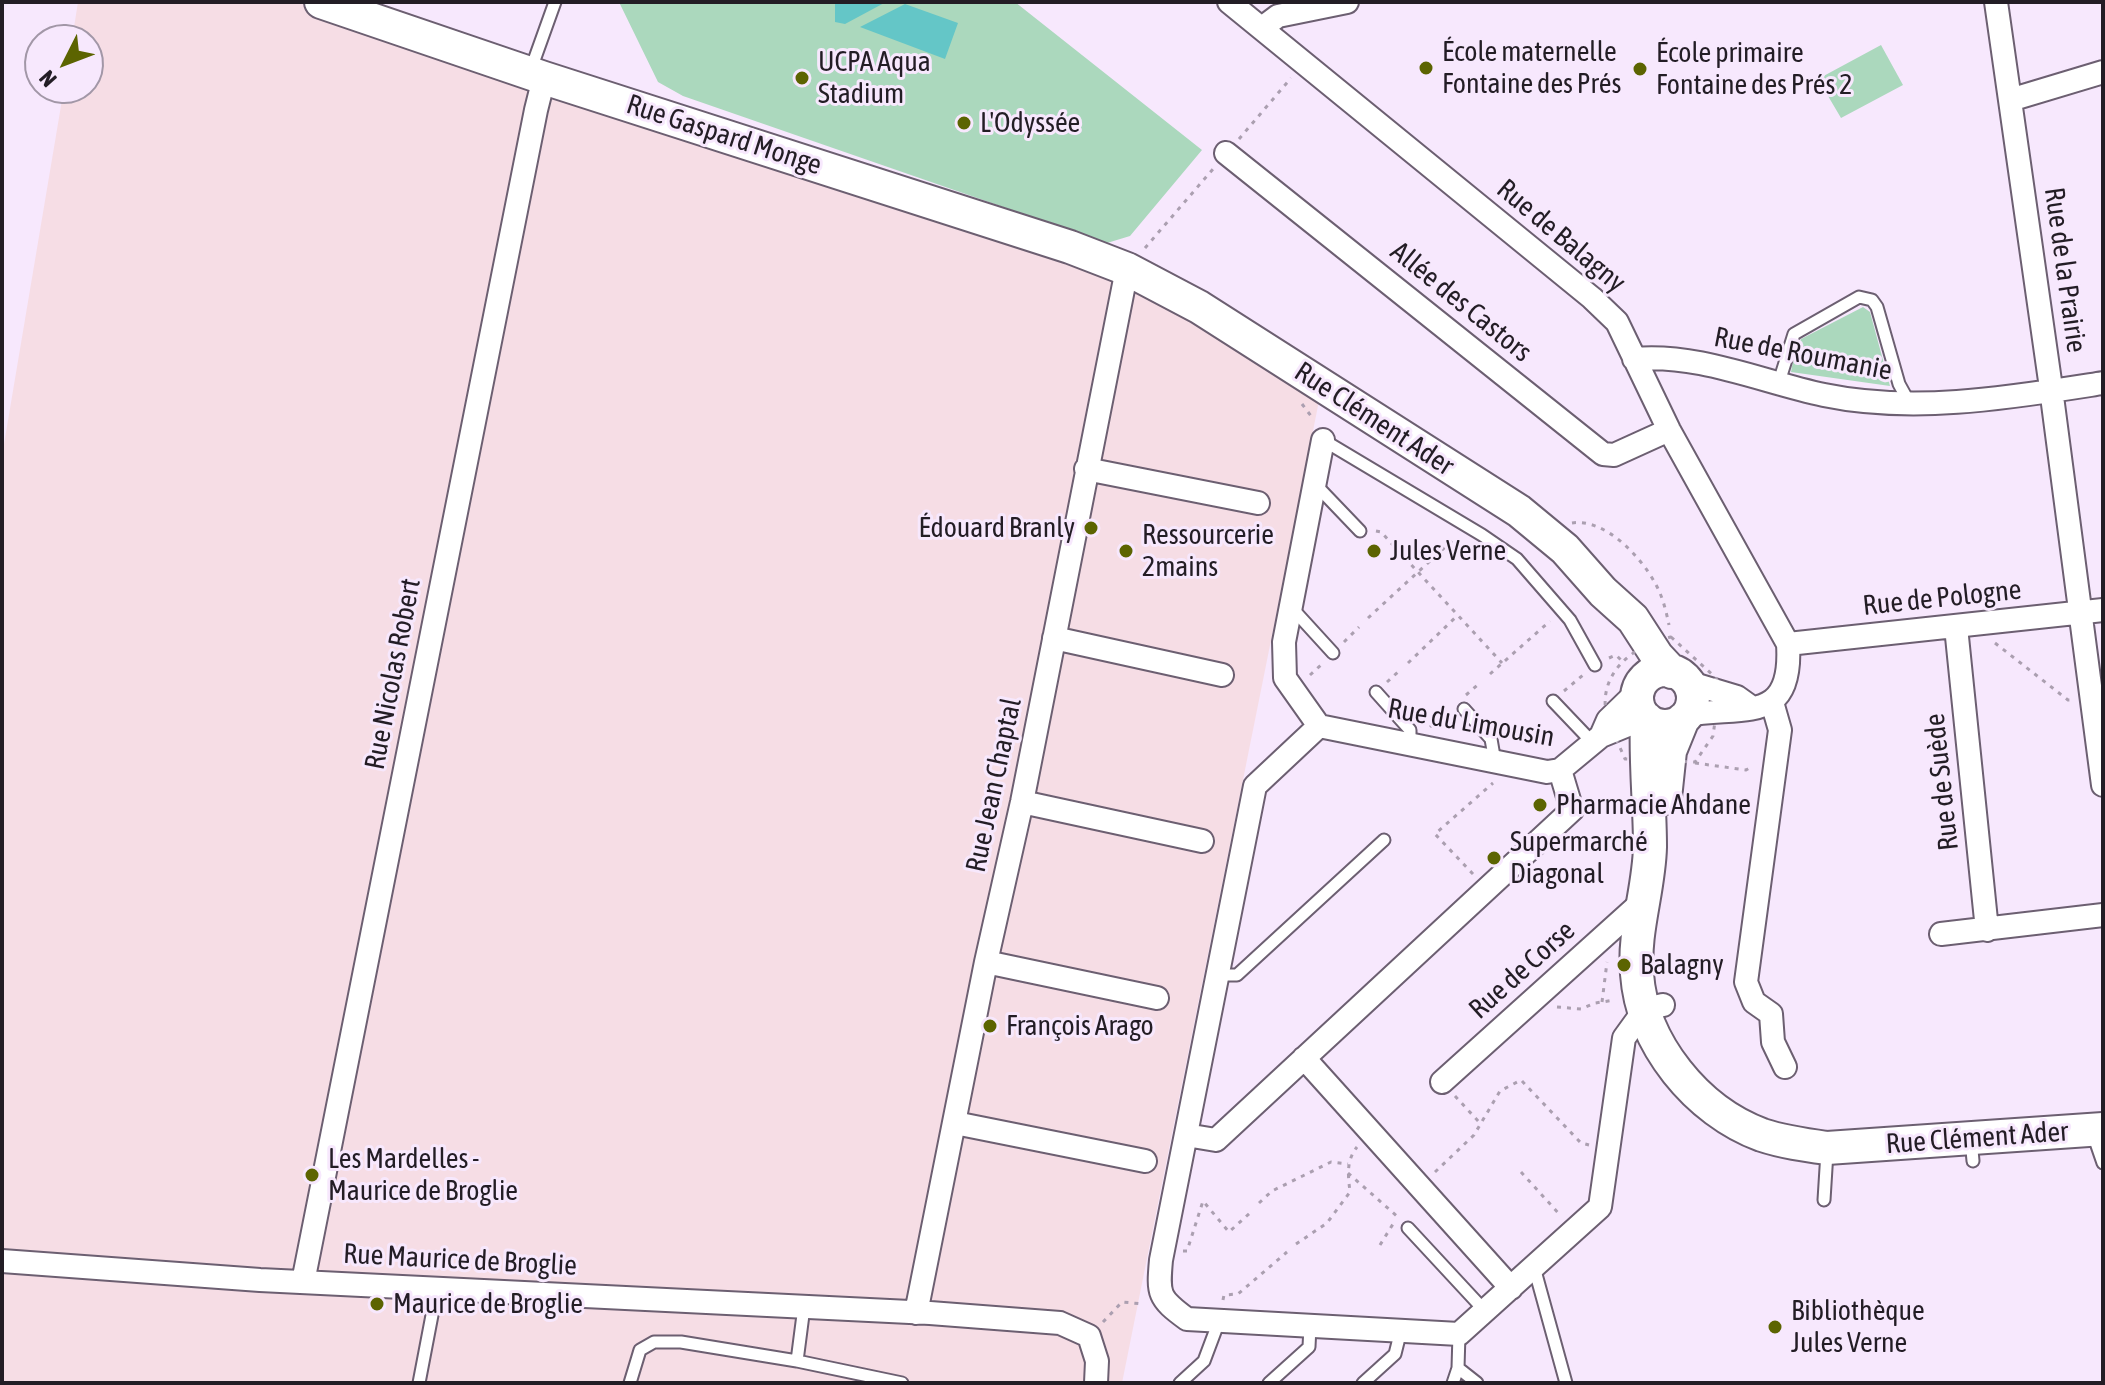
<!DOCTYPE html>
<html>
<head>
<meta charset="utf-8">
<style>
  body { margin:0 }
  #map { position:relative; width:2105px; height:1385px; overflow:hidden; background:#f7e8fd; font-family:"Asap Condensed",sans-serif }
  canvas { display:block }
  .frame { position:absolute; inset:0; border:4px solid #231d25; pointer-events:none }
  .north { position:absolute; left:24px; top:24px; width:80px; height:80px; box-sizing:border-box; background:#f7e8fd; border:2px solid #a297a7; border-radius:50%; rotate:228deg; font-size:22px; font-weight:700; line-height:32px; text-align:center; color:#231d25 }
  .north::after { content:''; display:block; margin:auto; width:28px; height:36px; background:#5c6401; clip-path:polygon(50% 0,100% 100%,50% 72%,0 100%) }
</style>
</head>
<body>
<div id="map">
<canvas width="2105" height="1385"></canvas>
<div class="frame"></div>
<div class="north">N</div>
</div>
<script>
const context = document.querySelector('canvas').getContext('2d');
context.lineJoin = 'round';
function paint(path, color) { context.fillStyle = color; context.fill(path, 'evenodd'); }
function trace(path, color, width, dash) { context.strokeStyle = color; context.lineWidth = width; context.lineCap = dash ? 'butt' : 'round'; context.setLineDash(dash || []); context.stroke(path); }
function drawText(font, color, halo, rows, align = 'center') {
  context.font = font + ' "Asap Condensed",sans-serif'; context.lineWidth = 6; context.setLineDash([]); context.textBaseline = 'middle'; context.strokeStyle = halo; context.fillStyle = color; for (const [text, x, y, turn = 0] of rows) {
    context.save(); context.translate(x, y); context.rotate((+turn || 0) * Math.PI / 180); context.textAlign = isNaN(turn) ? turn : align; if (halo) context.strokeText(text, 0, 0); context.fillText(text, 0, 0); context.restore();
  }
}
paint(new Path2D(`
  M 78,2 L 374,2 L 571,71 L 1045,228 L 1325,371 L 1122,1383 L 2,1383 L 2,456 L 64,88 L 88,88 L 88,40 L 72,40 Z`), '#f6dde5');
paint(new Path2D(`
  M 619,2 L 1015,2 L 1202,150 L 1130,236 L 1107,243 L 683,96 L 658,82 Z
  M 1881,45 L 1903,85 L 1841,118 L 1818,79 Z
  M 1863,307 L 1870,312 L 1890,386 L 1791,372 L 1795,350 L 1801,339 Z`), '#abd8bd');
paint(new Path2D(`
  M 835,2 L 886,2 L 845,24 L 835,22 Z
  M 905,4 L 958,23 L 945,59 L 860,27 Z`), '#64c6c7');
const lane = new Path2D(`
  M 531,69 L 555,2
  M 1779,382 L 1794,334 L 1859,297 L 1872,300 L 1877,307 L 1899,384 L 1910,404
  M 1323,440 L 1482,535 L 1517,559 L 1570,620 L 1595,665
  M 1315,484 L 1360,531
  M 1291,607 L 1333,653
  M 1376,692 L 1410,730 L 1410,745
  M 1553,701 L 1593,743
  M 1464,709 L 1491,739 L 1495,762
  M 1218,975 L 1237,975 L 1384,840
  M 2093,1134 L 2103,1163
  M 1971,1139 L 1973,1161
  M 1824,1200 L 1827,1152
  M 1408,1228 L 1485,1311
  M 1534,1267 L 1566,1383
  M 797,1361 L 902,1383
  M 1458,1368 L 1477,1383
  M 419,1383 L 437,1289
  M 630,1383 L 640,1350 L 654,1342 L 681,1342 L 797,1361 L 804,1307
  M 1180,1383 L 1204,1361 L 1219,1321
  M 1269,1383 L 1309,1347 L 1310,1326
  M 1363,1383 L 1395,1354 L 1401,1330
  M 1453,1383 L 1458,1368 L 1459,1334`);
const street = new Path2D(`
  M 1229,2 L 1592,298 L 1617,322 L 1669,430 L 1788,644 C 1793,725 1745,705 1687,715
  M 1996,2 L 2050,381 L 2103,785
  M 1262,28 L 1278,16 L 1347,2
  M 2010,100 L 2103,72
  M 1226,153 L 1603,454 L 1614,455 L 1669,430
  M 1634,359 C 1699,353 1762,382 1824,395 C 1915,414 2013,397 2103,383
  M 1086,469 L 1258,503
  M 1956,627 L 1987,930
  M 1054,638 L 1222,675
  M 1788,644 L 2103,610
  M 1687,682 L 1737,697 L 1751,707
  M 1772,702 L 1780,730 L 1746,982 L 1754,1002 L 1771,1014 L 1773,1042 L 1785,1067
  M 1319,726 L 1255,786 L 1161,1260 C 1158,1294 1158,1298 1187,1319 L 1459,1334 L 1600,1207 L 1624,1038 L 1645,1009 L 1663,1005
  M 1319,726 L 1547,772 L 1560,770 L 1601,736 L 1645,718
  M 1319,726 L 1285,678 L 1284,642 L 1323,440
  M 1601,736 L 1608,720 L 1638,691
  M 1022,802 L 1202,841
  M 1941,934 L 2103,915
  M 986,962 L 1157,998
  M 1304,1058 L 1511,1288
  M 1442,1082 L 1642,902
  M 955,1123 L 1145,1161
  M 1186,1135 L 1216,1140 L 1572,810 L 1560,770
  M 2,1261 L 260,1280 L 930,1313 L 1060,1323 L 1089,1336 L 1097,1361 L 1096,1383
  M 303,1282 L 536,110 L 544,78
  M 916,1313 L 986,962 L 1022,802 L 1127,269`);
const secondary = new Path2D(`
  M 321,2 L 544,78 L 1070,247 L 1127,269 L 1199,307 L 1519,511 L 1565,549 L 1603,592 L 1633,619 L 1657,656 L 1672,672
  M1637 698a28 28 0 1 1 56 0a28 28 0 1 1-56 0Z
  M 1647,719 C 1645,762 1650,804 1650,847 C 1649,890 1633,932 1637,974 C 1642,1044 1697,1111 1762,1135 C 1783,1142 1805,1145 1827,1148 L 2103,1129
  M 1665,798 L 1670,751 L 1683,719`);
trace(lane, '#6c5f71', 15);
trace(street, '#6c5f71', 26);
trace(secondary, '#6c5f71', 36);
trace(new Path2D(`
  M 1239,139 L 1291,78
  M 1145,248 L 1213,169
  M 1302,404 L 1314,420
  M 1572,523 C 1605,518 1641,557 1655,583 C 1663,597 1666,611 1669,625
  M 1376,531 L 1381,532 L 1502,663
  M 1368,618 L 1456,537
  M 1671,637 L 1714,676 L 1720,684 L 1713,736 L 1695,762 L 1625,759 C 1619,744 1609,728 1606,713 C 1599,671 1635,645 1671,637 Z
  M 1344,642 L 1359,627
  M 1995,643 L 2068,700 L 2072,700
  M 1609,658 L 1616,655 L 1622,661
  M 1408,663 L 1458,615
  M 1490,674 L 1550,621
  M 1310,675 L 1322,664
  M 1387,682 L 1399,671
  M 1564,691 L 1583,675
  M 1466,695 L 1481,682
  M 1430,727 L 1448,711
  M 1695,763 L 1746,770 L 1753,766
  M 1473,874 L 1435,834 L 1493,783
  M 1602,1002 L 1607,962
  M 1557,1007 L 1581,1009 L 1595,1003 L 1615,1000
  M 1455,1096 L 1480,1123
  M 1435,1172 L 1474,1135 L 1500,1091 L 1521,1080 L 1581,1143 L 1589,1145
  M 1521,1172 L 1561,1216
  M 1348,1173 L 1399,1218
  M 1259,1203 L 1272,1191 L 1331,1162 L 1348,1164
  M 1296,1244 L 1327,1223 L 1350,1192 C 1348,1175 1346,1161 1357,1147
  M 1380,1245 L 1393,1224
  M 1183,1251 L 1187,1251 L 1203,1201 L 1229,1232 L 1251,1212
  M 1223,1300 L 1224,1295 L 1238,1294 L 1287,1252
  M 1103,1322 L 1122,1302 L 1143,1304`), '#ab9fb0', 3, [4, 6]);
trace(lane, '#fff', 11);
trace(street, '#fff', 22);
trace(secondary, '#fff', 32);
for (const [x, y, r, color] of [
  [1426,68,8,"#5c6401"],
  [1640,69,8,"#5c6401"],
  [802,78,8,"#5c6401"],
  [964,123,8,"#5c6401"],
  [1091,528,8,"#5c6401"],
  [1126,551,8,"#5c6401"],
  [1374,551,8,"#5c6401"],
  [1540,805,8,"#5c6401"],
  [1494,858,8,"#5c6401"],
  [1624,965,8,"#5c6401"],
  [990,1026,8,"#5c6401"],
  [312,1175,8,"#5c6401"],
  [377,1304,8,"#5c6401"],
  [1775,1327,8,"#5c6401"]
]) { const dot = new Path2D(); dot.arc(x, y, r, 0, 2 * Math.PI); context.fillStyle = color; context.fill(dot); trace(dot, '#f7e8fd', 3); }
drawText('28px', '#231d25', '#f7e8fd', [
  ["École maternelle",1442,52],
  ["Fontaine des Prés",1442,84],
  ["École primaire",1656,53],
  ["Fontaine des Prés 2",1656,85],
  ["UCPA Aqua",818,62],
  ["Stadium",818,94],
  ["L'Odyssée",980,123],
  ["Édouard Branly",1075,528,"right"],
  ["Ressourcerie",1142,535],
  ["2mains",1142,567],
  ["Jules Verne",1390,551],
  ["Pharmacie Ahdane",1556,805],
  ["Supermarché",1510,842],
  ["Diagonal",1510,874],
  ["Balagny",1640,965],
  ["François Arago",1006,1026],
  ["Les Mardelles -",328,1159],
  ["Maurice de Broglie",328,1191],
  ["Maurice de Broglie",393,1304],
  ["Bibliothèque",1791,1311],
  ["Jules Verne",1791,1343]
], 'left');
drawText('28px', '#231d25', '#f7e8fd', [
  ["Rue Gaspard Monge",724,135,18],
  ["Rue de Balagny",1561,236,40],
  ["Rue de la Prairie",2065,270,82],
  ["Allée des Castors",1461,302,39],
  ["Rue de Roumanie",1803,354,11],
  ["Rue Clément Ader",1374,419,33],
  ["Rue de Pologne",1942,598,-6],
  ["Rue Nicolas Robert",393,674,-79],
  ["Rue du Limousin",1471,723,10],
  ["Rue de Suède",1942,782,-96],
  ["Rue Jean Chaptal",994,785,-78],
  ["Rue de Corse",1522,970,-42],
  ["Rue Clément Ader",1977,1138,-4],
  ["Rue Maurice de Broglie",460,1260,3]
]);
</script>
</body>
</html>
